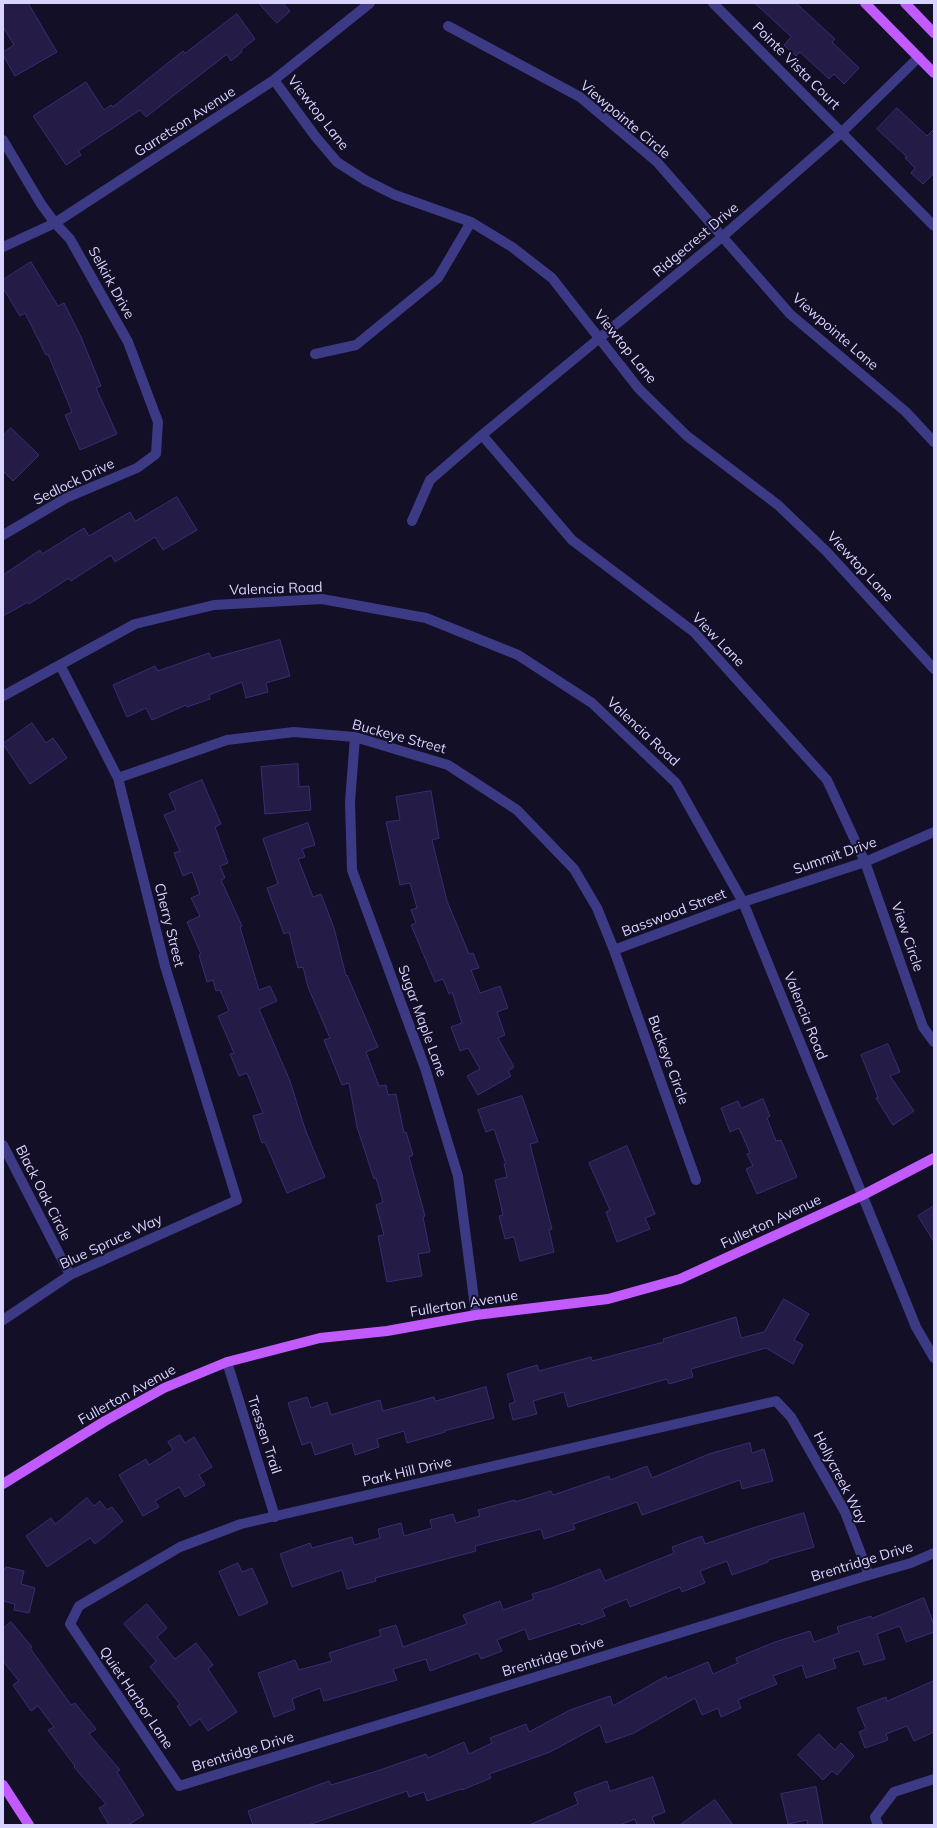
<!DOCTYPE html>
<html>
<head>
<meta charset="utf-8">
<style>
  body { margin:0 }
  #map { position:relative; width:937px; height:1828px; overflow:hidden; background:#130f26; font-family:Mulish,sans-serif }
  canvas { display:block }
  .frame { position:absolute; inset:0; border:4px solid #d9d4ff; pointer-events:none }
</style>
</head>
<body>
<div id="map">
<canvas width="937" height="1828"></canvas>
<div class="frame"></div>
</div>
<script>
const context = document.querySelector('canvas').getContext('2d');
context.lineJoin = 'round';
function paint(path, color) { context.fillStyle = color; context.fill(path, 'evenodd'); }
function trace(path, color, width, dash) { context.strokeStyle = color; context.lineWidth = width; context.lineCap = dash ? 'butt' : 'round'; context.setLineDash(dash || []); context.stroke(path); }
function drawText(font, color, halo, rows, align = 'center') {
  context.font = font + ' Mulish,sans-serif'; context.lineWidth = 4; context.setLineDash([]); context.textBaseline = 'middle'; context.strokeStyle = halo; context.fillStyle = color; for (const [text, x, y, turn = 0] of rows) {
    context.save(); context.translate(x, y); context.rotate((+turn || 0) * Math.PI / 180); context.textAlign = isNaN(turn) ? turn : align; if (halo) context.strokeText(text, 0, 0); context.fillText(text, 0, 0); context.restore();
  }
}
const building = new Path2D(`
  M 3,3 L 28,3 L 57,52 L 15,76 L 3,55 L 3,52 L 14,45 L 3,27 Z
  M 259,3 L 283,3 L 290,11 L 277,23 Z
  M 755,3 L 796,3 L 835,39 L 832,42 L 859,68 L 844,84 L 834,74 L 829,79 L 800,52 L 796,56 L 784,45 L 791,37 Z
  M 237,14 L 255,39 L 241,50 L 242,52 L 231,61 L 227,54 L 146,117 L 140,110 L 78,151 L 81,155 L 66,165 L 33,116 L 86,82 L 104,110 L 111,105 L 113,107 L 183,51 L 185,53 Z
  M 897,108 L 927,136 L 934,129 L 934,173 L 923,184 L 911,173 L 915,168 L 905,158 L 907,157 L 877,129 Z
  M 31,262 L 58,306 L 64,303 L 81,337 L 101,386 L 96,388 L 117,434 L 80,450 L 65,415 L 72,412 L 48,354 L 46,355 L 25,313 L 20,316 L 3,288 L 3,280 Z
  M 11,428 L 39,455 L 13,481 L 3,471 L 3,436 Z
  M 177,497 L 197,530 L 163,550 L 155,537 L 115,562 L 111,555 L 71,581 L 69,578 L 29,604 L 28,602 L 3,616 L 3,575 L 40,550 L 42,554 L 84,528 L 89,536 L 130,512 L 135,521 Z
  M 280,640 L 290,676 L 266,683 L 268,692 L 246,698 L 242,682 L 209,695 L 210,699 L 187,707 L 186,705 L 152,720 L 146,708 L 127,717 L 113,685 L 155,666 L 158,671 L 209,653 L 211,658 Z
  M 32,723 L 46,743 L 53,738 L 67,758 L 30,784 L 3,744 Z
  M 298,764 L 299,787 L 309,786 L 311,810 L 265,814 L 261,767 Z
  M 202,780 L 221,824 L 215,827 L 228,863 L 220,866 L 225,878 L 221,880 L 242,926 L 240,927 L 259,990 L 270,986 L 277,1001 L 259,1009 L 290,1081 L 305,1129 L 325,1177 L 287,1193 L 265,1142 L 262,1143 L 253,1116 L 263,1113 L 247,1073 L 239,1076 L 230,1054 L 234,1053 L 218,1016 L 229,1011 L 220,990 L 216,991 L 213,980 L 207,982 L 199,955 L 201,954 L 187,922 L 200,916 L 191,898 L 200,894 L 192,872 L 183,876 L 174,853 L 180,851 L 164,815 L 176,810 L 169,794 Z
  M 431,791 L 439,838 L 432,840 L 447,901 L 469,954 L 473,953 L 479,968 L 471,970 L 480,993 L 500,986 L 508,1008 L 497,1012 L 505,1035 L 498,1038 L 514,1067 L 508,1071 L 511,1076 L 478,1095 L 467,1076 L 480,1069 L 468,1048 L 460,1051 L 451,1027 L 462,1023 L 452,992 L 449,994 L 443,979 L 435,982 L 411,925 L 416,923 L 411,910 L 417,908 L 410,883 L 400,885 L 386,822 L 400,820 L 396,797 Z
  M 308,823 L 315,845 L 302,849 L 305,857 L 298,859 L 313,897 L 321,894 L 334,928 L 346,976 L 347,975 L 378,1047 L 366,1052 L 379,1086 L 386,1085 L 388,1095 L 396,1094 L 404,1133 L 406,1132 L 413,1155 L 409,1157 L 425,1216 L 423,1217 L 430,1252 L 418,1254 L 422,1276 L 387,1282 L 378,1236 L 384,1235 L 376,1205 L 383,1202 L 376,1178 L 374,1179 L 357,1127 L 349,1083 L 342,1085 L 324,1040 L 330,1038 L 308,987 L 303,967 L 298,968 L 289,932 L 284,934 L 267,888 L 278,884 L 263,839 Z
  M 888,1044 L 900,1072 L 890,1076 L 914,1111 L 893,1125 L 876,1098 L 878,1097 L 861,1055 Z
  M 522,1096 L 538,1142 L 530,1144 L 552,1229 L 549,1230 L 554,1252 L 520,1261 L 514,1237 L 505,1239 L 499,1216 L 503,1215 L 495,1180 L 507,1177 L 504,1164 L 506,1164 L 494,1129 L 486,1132 L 478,1110 Z
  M 763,1099 L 770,1116 L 767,1118 L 776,1141 L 781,1140 L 797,1177 L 757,1194 L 746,1169 L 753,1166 L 747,1154 L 750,1153 L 739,1128 L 730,1132 L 721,1108 L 738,1101 L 741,1108 Z
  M 627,1146 L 655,1214 L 645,1218 L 650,1229 L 617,1242 L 606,1212 L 610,1210 L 589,1163 Z
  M 934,1206 L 934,1242 L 918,1216 Z
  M 784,1299 L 809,1314 L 794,1340 L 803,1345 L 793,1364 L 766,1348 L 691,1369 L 693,1377 L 669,1384 L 667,1379 L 568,1407 L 564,1392 L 533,1401 L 537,1414 L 513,1420 L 509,1404 L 515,1402 L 507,1374 L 537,1365 L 539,1371 L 591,1357 L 592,1361 L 664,1342 L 663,1339 L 736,1317 L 741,1338 L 764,1332 Z
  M 486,1387 L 494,1418 L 444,1431 L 445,1432 L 407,1443 L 404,1431 L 377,1439 L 379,1447 L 355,1455 L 352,1443 L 315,1455 L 311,1442 L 302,1445 L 288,1403 L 307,1397 L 311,1408 L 327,1402 L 331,1415 L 380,1400 L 383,1411 L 434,1397 L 435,1401 Z
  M 180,1435 L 185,1443 L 194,1437 L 212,1467 L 199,1475 L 205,1485 L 185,1497 L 179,1487 L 155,1501 L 159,1507 L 143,1516 L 119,1475 L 146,1459 L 149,1465 L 173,1450 L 168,1442 Z
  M 750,1443 L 752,1453 L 764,1449 L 773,1481 L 742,1489 L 740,1480 L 642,1515 L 637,1502 L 573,1524 L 575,1529 L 544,1539 L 541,1529 L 475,1546 L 476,1551 L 375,1578 L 376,1581 L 347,1589 L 342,1570 L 292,1587 L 280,1554 L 310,1543 L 312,1548 L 352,1537 L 354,1545 L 380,1538 L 378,1529 L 401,1523 L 404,1536 L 432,1528 L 430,1520 L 453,1514 L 456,1523 L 480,1516 L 478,1510 L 515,1500 L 515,1502 L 551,1491 L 553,1495 L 609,1476 L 610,1480 L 647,1466 L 652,1478 L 709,1454 Z
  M 87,1498 L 94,1506 L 100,1501 L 107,1510 L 112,1507 L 123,1521 L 95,1544 L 90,1538 L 47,1567 L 26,1536 L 51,1518 L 55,1524 Z
  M 804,1513 L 814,1547 L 768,1560 L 768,1562 L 732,1575 L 727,1561 L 700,1571 L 705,1583 L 682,1592 L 680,1587 L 630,1607 L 627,1599 L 602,1609 L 605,1616 L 581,1625 L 580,1623 L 529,1640 L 525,1629 L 497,1640 L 502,1651 L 481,1659 L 478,1653 L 430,1671 L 426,1659 L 393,1669 L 397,1680 L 324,1701 L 320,1688 L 292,1699 L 295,1709 L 274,1717 L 258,1673 L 295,1660 L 299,1670 L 332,1661 L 329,1653 L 381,1636 L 379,1630 L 396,1625 L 403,1647 L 467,1624 L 463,1615 L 500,1601 L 503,1610 L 534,1599 L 532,1594 L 552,1588 L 600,1569 L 605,1581 L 674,1553 L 672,1547 L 702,1536 L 705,1544 L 756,1527 Z
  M 238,1563 L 242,1572 L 252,1568 L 268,1603 L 239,1616 L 219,1572 Z
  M 6,1567 L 24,1571 L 21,1584 L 35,1588 L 29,1613 L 14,1610 L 15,1604 L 3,1601 L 3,1569 L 5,1569 Z
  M 924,1598 L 934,1625 L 934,1632 L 906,1642 L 900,1626 L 877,1634 L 885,1659 L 864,1665 L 859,1651 L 833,1659 L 836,1668 L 806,1678 L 802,1665 L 773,1676 L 777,1684 L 738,1700 L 741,1708 L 721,1717 L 718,1708 L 702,1715 L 695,1698 L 634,1733 L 606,1743 L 600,1725 L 550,1752 L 489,1774 L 491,1778 L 462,1790 L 461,1789 L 427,1801 L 424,1792 L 409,1797 L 407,1791 L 308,1825 L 253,1825 L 248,1811 L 329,1781 L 331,1785 L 377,1771 L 426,1754 L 428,1758 L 464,1742 L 469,1754 L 492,1743 L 490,1738 L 526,1724 L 529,1732 L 570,1710 L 610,1696 L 613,1706 L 666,1676 L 667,1679 L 708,1662 L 713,1674 L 738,1663 L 736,1658 L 775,1642 L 810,1631 L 814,1642 L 839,1633 L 837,1627 L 871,1616 L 872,1618 Z
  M 147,1604 L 167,1628 L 157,1637 L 175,1659 L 196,1643 L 213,1665 L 208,1669 L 237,1712 L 208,1731 L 200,1719 L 190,1726 L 177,1706 L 180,1704 L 150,1667 L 156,1661 L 124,1624 Z
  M 11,1622 L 32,1647 L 30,1648 L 71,1705 L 75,1703 L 96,1729 L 89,1734 L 120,1770 L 117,1772 L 144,1815 L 128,1825 L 109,1825 L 99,1808 L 106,1804 L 74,1767 L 75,1766 L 48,1730 L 54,1727 L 38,1706 L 31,1711 L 13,1685 L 19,1681 L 3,1661 L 3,1629 Z
  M 934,1681 L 934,1732 L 914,1741 L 907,1726 L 886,1734 L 888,1740 L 865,1748 L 859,1732 L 866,1729 L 857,1708 L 886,1697 L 887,1701 Z
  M 819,1734 L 835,1750 L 841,1743 L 854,1756 L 837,1775 L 832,1771 L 823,1780 L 798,1755 Z
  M 653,1777 L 665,1812 L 652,1817 L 655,1825 L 637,1825 L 635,1819 L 619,1825 L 529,1825 L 578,1804 L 574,1793 L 607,1781 L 610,1791 Z
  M 816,1787 L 823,1825 L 808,1825 L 807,1820 L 788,1824 L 781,1794 Z
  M 715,1800 L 733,1825 L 680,1825 Z`);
paint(building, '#241b47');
trace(building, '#3b2d73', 1);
trace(new Path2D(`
  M 713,3 L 934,226
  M 448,26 L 580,97 L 657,162 L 790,314 L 906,412 L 934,442
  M 274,80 L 315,136 L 337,162 L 365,180 L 395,195 L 471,222 L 512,247 L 552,278 L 639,389 L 687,436 L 778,505 L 827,552 L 934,669
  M 3,140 L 41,204 L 55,223 L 70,239 L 128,342 L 158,422 L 156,454 L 137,468 L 66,498 L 3,535
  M 3,247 L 55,223 L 274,80 L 370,3
  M 315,354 L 356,345 L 438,278 L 471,222
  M 482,435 L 572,540 L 694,632 L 827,780 L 865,862 L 923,1027 L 934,1042
  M 412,521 L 430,480 L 482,435 L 722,237 L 842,132 L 919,57
  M 3,696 L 135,624 L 214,605 L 322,599 L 426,618 L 518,655 L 592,703 L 676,783 L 743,902 L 916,1327 L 934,1358
  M 355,737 L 350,802 L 352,870 L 425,1068 L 458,1176 L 476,1315
  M 118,778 L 227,740 L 294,732 L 355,737 L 448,765 L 517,810 L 574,869 L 597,908 L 614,950 L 696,1180
  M 614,950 L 743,902 L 865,862 L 934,832
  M 3,1145 L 70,1275
  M 3,1320 L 70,1275 L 237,1200 L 165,966 L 118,778 L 60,665
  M 227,1362 L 275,1517
  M 869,1575 L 845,1512 L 791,1417 L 776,1401 L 241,1524 L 180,1547 L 79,1606 L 70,1624 L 179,1786 L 869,1575 L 911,1563 L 934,1553
  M 878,1825 L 875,1817 L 894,1792 L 934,1779`), '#3d3a85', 10);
trace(new Path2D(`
  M 865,3 L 934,73
  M 905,3 L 934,33
  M 3,1484 L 105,1421 L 164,1388 L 227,1362 L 320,1338 L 387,1331 L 476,1315 L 608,1299 L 680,1279 L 863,1195 L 934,1158
  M 3,1785 L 29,1825`), '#c25bff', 10);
drawText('14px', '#d9d4ff', '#130f26', [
  ["Pointe Vista Court",796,66,45],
  ["Viewtop Lane",318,113,52],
  ["Viewpointe Circle",625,120,40],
  ["Garretson Avenue",185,122,-33],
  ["Ridgecrest Drive",696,240,-40],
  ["Selkirk Drive",111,283,61],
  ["Viewpointe Lane",835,332,41],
  ["Viewtop Lane",625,347,51],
  ["Sedlock Drive",74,482,-26],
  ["Viewtop Lane",860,567,47],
  ["Valencia Road",276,589,-2],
  ["View Lane",718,640,46],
  ["Valencia Road",643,732,43],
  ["Buckeye Street",399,737,15],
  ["Summit Drive",835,856,-19],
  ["Basswood Street",674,913,-21],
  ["Cherry Street",169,925,76],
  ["View Circle",907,937,71],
  ["Valencia Road",805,1016,68],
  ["Sugar Maple Lane",422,1021,70],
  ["Buckeye Circle",668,1060,70],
  ["Black Oak Circle",43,1193,63],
  ["Fullerton Avenue",771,1222,-25],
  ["Blue Spruce Way",111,1242,-25],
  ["Fullerton Avenue",464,1304,-9],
  ["Fullerton Avenue",127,1395,-29],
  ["Tressen Trail",264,1435,72],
  ["Park Hill Drive",407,1472,-13],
  ["Hollycreek Way",840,1478,63],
  ["Brentridge Drive",862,1562,-17],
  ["Brentridge Drive",553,1657,-17],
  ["Quiet Harbor Lane",136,1698,56],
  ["Brentridge Drive",243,1752,-17]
]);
</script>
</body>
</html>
